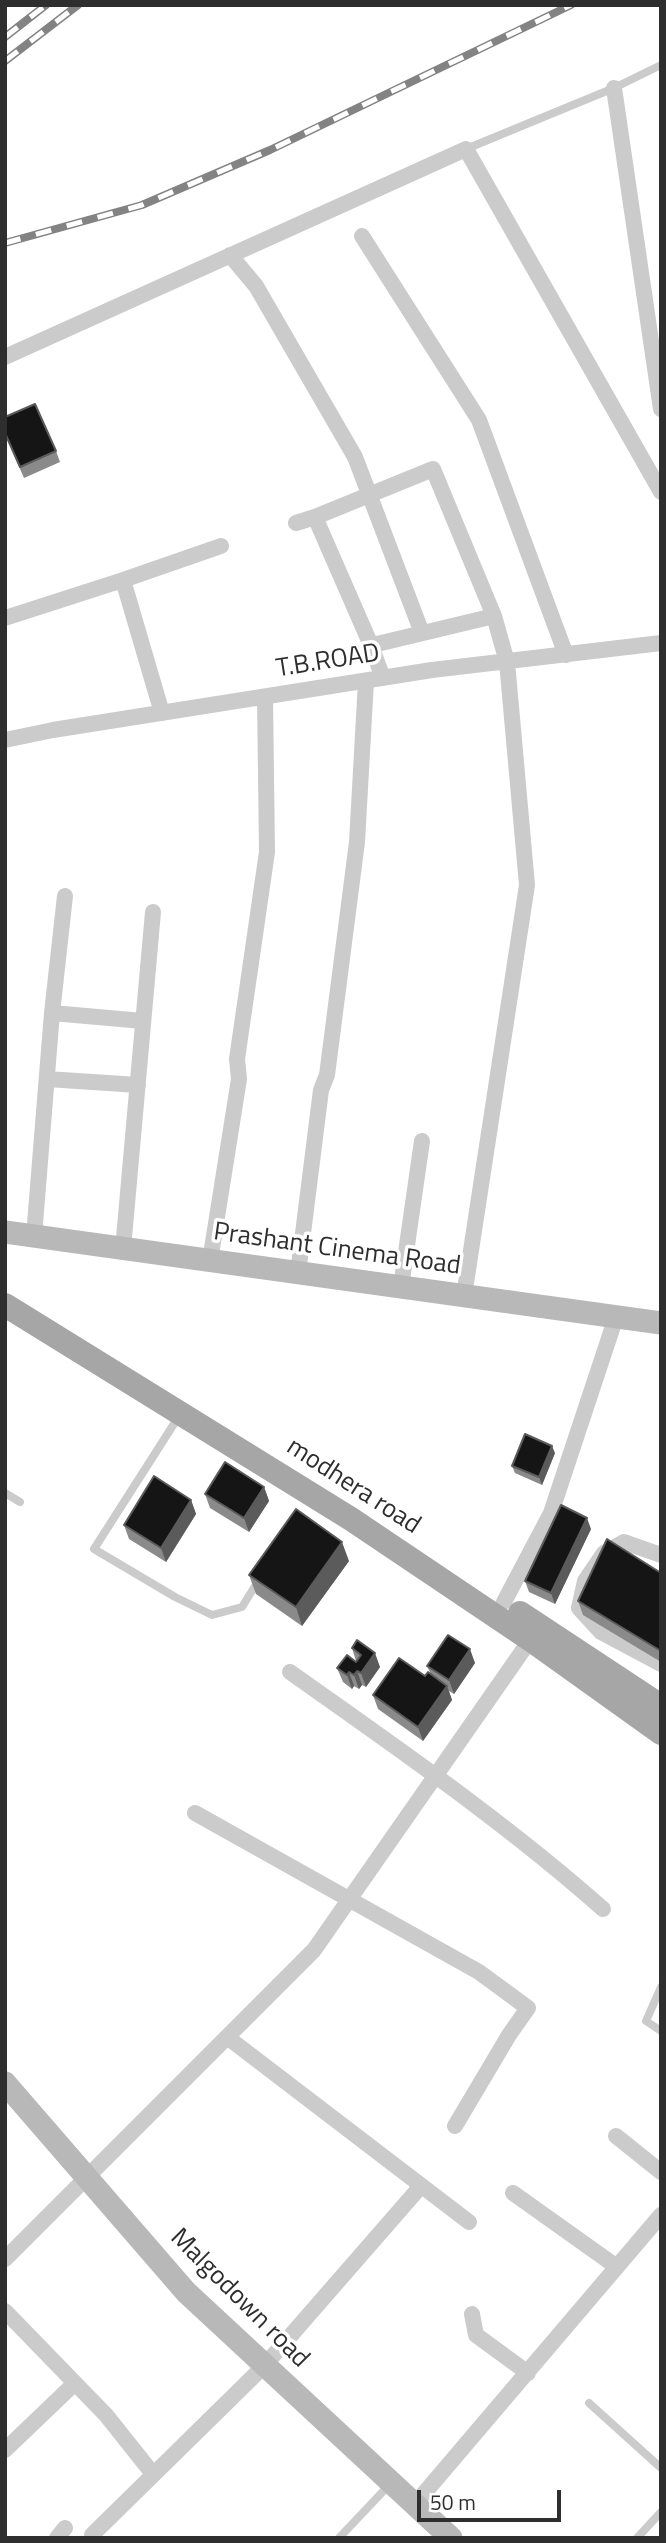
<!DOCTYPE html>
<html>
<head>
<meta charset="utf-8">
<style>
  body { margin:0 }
  #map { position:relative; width:666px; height:2543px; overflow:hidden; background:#fff; font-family:"Titillium Web",sans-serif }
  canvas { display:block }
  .frame { position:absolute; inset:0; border:7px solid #2e2e2e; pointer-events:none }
  .scale { position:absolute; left:417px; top:2490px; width:144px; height:32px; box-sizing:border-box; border:4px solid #2e2e2e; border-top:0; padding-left:9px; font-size:21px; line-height:24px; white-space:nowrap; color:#2e2e2e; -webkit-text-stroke:5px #fff; paint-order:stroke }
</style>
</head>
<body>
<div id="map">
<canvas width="666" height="2543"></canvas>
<div class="frame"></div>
<div class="scale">50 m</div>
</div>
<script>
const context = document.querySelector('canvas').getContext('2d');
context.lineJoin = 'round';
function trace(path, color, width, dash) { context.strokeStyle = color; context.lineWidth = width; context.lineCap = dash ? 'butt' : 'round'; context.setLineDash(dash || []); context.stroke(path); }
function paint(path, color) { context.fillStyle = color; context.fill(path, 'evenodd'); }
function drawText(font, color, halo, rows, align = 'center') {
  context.font = font + ' "Titillium Web",sans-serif'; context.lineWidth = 7; context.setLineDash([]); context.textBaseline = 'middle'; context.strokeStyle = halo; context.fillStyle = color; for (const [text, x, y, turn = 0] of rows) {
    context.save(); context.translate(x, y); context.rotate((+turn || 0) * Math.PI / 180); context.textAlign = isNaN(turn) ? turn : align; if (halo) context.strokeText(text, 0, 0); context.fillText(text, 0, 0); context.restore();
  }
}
trace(new Path2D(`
  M 466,149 L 614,88 L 661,65
  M 179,1416 L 94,1549 L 175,1597 L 212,1615 L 242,1607 L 260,1578
  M 5,1493 L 20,1502
  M 661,1987 L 646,2021 L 661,2031
  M 589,2403 L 661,2468
  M 339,2538 L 390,2484
  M 637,2538 L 661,2512`), '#cbcbcb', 8);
trace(new Path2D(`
  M 614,88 L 661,409
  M 362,236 L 479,420 L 566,655
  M 230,255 L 256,286 L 355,457 L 422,633
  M 5,357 L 466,149 L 661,492
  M 296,523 L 315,517 L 370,643 L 377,644 L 494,616 L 433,469 L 315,517
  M 123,580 L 221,546
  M 5,618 L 123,580 L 162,713
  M 370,643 L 383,678
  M 5,740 L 53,730 L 432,670 L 661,643
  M 52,1013 L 143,1021
  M 47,1079 L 138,1085
  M 34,1236 L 52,1013 L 65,896
  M 123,1249 L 153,912
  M 210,1261 L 239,1079 L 237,1059 L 267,852 L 265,697
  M 298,1273 L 321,1090 L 327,1075 L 357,842 L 366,681
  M 401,1287 L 422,1141
  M 464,1296 L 527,885 L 507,662 L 494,616
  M 661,1555 L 624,1542 L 604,1553 L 585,1581 L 579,1608 L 601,1632 L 661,1664
  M 504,1602 L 551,1513 L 616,1317
  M 290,1672 C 397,1748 505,1822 603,1909
  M 195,1813 L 479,1972 L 528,2008 L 509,2035 L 455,2126
  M 227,2037 L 469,2222
  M 616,2136 L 661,2172
  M 513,2193 L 617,2267
  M 5,2259 L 314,1950 L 535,1633
  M 5,2311 L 106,2415 L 153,2474
  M 472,2314 L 476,2335 L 528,2373
  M 5,2450 L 75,2383
  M 415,2504 L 661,2215
  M 92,2535 L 265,2365 L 421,2186
  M 57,2538 L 65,2528`), '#cbcbcb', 16);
trace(new Path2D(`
  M 5,1232 L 661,1323
  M 5,2083 L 186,2292 L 451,2538`), '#b8b8b8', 23);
trace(new Path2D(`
  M 5,1305 L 351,1519 L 531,1640 L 661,1733
  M 520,1613 L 661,1706`), '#a6a6a6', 24);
const rail = new Path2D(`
  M 5,37 L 46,5
  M 5,61 L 78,5
  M 5,243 L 142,205 L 270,150 L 571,5`);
trace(rail, '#838383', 8);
trace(rail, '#fff', 5, [16]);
paint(new Path2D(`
  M 5,417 L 56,451 L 60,462 L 24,478 L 5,435 Z
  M 555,1453 L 542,1485 L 515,1473 L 512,1466 Z
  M 264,1487 L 269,1501 L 249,1532 L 210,1508 L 205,1494 Z
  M 191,1500 L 196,1514 L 166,1562 L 129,1539 L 124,1525 Z
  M 591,1529 L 555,1604 L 529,1592 L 525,1581 Z
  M 349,1561 L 302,1626 L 256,1594 L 249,1575 Z
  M 661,1573 L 661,1662 L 583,1615 L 578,1601 Z
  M 352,1648 L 380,1667 L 366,1687 L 362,1685 L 359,1689 L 354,1686 L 352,1689 L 343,1682 L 337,1668 L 356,1661 Z
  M 475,1663 L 454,1694 L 449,1691 L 452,1700 L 423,1741 L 378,1709 L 373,1695 L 431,1674 L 427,1666 Z`), '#8a8a8a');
paint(new Path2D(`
  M 552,1446 L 555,1453 L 542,1485 L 539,1477 Z
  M 264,1487 L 269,1501 L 249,1532 L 244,1518 Z
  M 191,1500 L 196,1514 L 166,1562 L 161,1548 Z
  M 587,1518 L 591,1529 L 555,1604 L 551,1593 Z
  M 342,1542 L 349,1561 L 302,1626 L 296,1607 Z
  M 470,1649 L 475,1663 L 454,1694 L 449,1680 Z
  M 375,1653 L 380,1667 L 366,1687 L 361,1673 Z
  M 357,1671 L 362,1685 L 359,1689 L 354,1675 Z
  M 349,1672 L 354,1686 L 352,1689 L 347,1675 Z
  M 447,1686 L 452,1700 L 423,1741 L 418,1727 Z`), '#5b5b5b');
const building = new Path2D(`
  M 35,404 L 56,451 L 20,467 L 5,433 L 5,417 Z
  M 525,1434 L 552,1446 L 539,1477 L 512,1466 Z
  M 225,1462 L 264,1487 L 244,1518 L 205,1494 Z
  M 154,1476 L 191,1500 L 161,1548 L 124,1525 Z
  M 561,1505 L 587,1518 L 551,1593 L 525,1581 Z
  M 296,1509 L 342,1542 L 296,1607 L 249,1575 Z
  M 607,1539 L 661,1573 L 661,1651 L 578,1601 Z
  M 448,1635 L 470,1649 L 449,1680 L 427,1666 Z
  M 357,1640 L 375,1653 L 361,1673 L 357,1671 L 354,1675 L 349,1672 L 347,1675 L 337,1668 L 347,1655 L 356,1662 L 361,1655 L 352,1648 Z
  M 399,1658 L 425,1676 L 428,1672 L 447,1686 L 418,1727 L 373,1695 Z`);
paint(building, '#151515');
trace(building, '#5b5b5b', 2);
drawText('26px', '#2e2e2e', '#fff', [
  ["T.B.ROAD",328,662,-9],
  ["Prashant Cinema Road",337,1250,8],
  ["modhera road",353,1487,33],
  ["Malgodown road",239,2299,45]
]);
</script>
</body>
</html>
